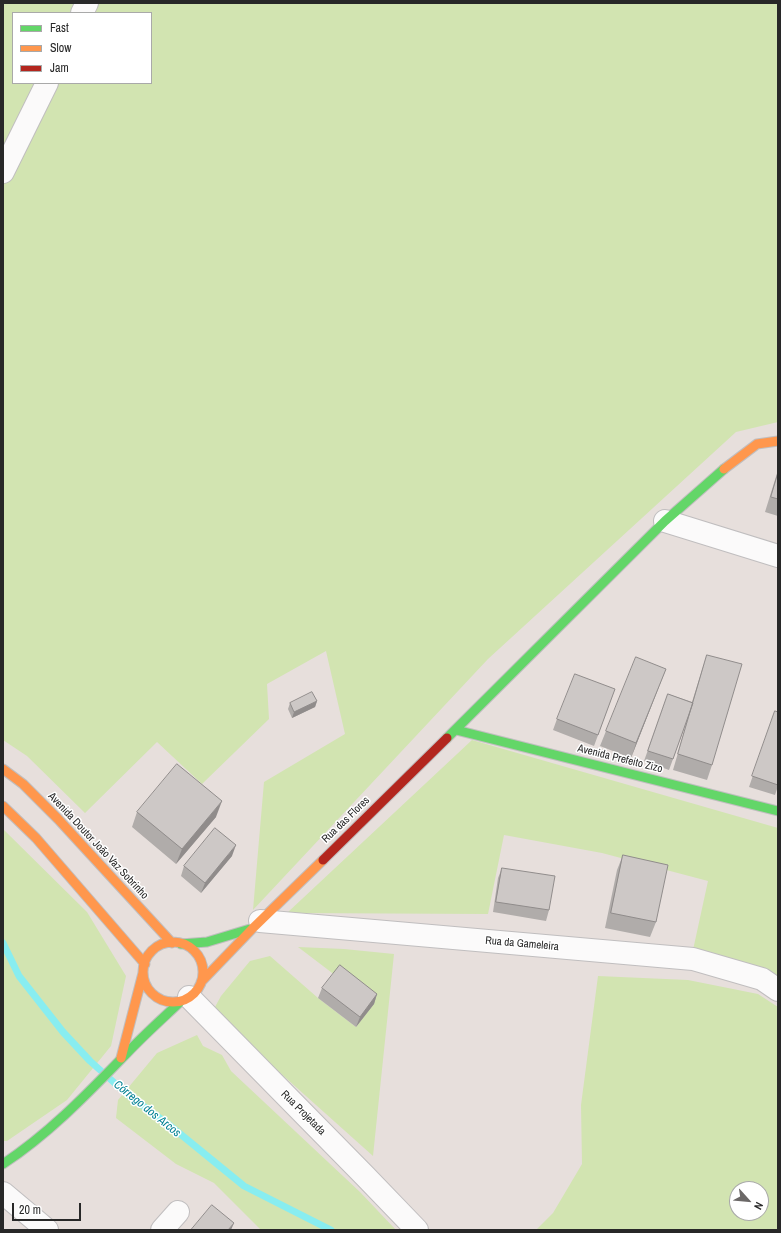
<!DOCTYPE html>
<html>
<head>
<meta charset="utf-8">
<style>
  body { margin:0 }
  #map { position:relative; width:781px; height:1233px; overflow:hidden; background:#e7dfdc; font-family:"Archivo Narrow",sans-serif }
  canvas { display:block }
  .frame { position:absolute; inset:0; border:4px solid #282828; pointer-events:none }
  .legend { position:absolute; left:12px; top:12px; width:140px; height:72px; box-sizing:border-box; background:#fff; border:1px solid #a9a9a9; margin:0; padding:5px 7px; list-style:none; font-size:12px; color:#282828 }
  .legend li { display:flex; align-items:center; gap:8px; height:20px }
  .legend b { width:20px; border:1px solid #a9a9a9 }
  .north { position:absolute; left:729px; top:1181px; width:40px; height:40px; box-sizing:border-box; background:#fff; border:1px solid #a9a9a9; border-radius:50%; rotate:117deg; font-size:11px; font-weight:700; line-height:16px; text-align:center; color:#282828 }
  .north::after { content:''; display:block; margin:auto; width:14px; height:18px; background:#6b6867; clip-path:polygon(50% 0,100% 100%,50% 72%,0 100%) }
  .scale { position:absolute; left:12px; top:1203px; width:69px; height:18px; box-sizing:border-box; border:2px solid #282828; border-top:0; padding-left:5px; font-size:12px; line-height:14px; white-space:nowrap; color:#282828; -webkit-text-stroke:3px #fff; paint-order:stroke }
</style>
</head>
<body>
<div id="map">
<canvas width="781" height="1233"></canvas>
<div class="frame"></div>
<ul class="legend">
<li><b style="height:5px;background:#63d668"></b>Fast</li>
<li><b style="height:5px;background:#ff974d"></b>Slow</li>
<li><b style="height:5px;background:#b3261e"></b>Jam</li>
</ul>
<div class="north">N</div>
<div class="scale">20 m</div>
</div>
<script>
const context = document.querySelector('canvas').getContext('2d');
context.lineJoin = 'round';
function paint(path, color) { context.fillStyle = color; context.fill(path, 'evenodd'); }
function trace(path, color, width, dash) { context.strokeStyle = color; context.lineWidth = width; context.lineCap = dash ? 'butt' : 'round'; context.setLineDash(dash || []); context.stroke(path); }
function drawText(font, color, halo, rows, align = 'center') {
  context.font = font + ' "Archivo Narrow",sans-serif'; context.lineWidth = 3; context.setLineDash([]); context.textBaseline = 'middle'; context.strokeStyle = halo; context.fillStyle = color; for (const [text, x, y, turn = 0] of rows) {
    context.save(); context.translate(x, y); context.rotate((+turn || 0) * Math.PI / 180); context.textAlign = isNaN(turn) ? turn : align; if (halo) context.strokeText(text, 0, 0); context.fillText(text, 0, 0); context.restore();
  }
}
paint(new Path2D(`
  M 3,3 L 778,3 L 778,422 L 736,432 L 488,659 L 253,910 L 264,782 L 345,734 L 326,651 L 267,684 L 269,719 L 202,784 L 157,742 L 85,813 L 27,756 L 3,740 ZM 13,13 L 151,13 L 151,83 L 13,83 Z
  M 472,740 L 778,828 L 778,976 L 765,968 L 693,950 L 708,881 L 602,853 L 504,835 L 488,914 L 287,913 Z
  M 3,829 L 87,912 L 126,976 L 111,1046 L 67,1100 L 7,1141 L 3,1141 Z
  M 298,947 L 344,949 L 394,954 L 373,1156 L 259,1054 L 215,1007 L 221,996 L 250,961 L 270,956 L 318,998 L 356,1027 L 373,1004 Z
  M 598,976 L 688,980 L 758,994 L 778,1007 L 778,1230 L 536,1230 L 553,1213 L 582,1164 L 581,1105 ZM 737,1189 L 761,1189 L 761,1213 L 737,1213 Z
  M 197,1035 L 203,1046 L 222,1055 L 231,1071 L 360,1192 L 396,1230 L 261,1230 L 214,1183 L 176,1164 L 116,1118 L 118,1100 L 157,1053 Z`), '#d2e4b1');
trace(new Path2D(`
  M 3,943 L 19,976 L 63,1032 L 90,1061 L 128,1095 L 168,1124 L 244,1186 L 331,1230`), '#88edf0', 7);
const street = new Path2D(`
  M 82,13 L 87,3
  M 3,172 L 47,83
  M 665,521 L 778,556
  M 260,921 L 693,959 L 762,979 L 778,990
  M 189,997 L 365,1176 L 417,1230
  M 3,1193 L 47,1230
  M 162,1230 L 178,1212`);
const fast = new Path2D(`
  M 456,730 L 778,811
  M 447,738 L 665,521 L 724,469
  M 181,944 L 207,942 L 250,929
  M 3,1164 C 50,1133 88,1093 127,1053 C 144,1035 162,1019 180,1002`);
const slow = new Path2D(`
  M 724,469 L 757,444 L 778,441
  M 3,769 L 23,784 L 58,819 L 172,943
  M 3,806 L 36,838 L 145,964
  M143 972a30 30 0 1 1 60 0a30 30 0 1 1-60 0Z
  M 201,982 L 253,928 L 323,860
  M 121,1058 L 143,973`);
const jam = new Path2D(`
  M 323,860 L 447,738`);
trace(street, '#c0bebf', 24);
trace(fast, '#c0bebf', 11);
trace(slow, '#c0bebf', 11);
trace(jam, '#c0bebf', 11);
trace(street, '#fbfafa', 22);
trace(fast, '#63d668', 9);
trace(slow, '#ff974d', 9);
trace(jam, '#b3261e', 9);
paint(new Path2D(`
  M 778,470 L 778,516 L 765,512 Z
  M 707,655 L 712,765 L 707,780 L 673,770 L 689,715 L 669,770 L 644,761 L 668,694 L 692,702 L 702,670 Z
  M 666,669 L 631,758 L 600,746 L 606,731 Z
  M 615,689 L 594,746 L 553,730 L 557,719 Z
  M 317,701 L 315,707 L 292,718 L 288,709 L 290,703 Z
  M 775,711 L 778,712 L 778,786 L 775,795 L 749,787 Z
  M 137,812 L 216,817 L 176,864 L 132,827 Z
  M 623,855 L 656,922 L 650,937 L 605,928 L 617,870 Z
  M 232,856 L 201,893 L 181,876 L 184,866 Z
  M 502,868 L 549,910 L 546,921 L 493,912 L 498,878 Z
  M 322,988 L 377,994 L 374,1004 L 356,1027 L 318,998 Z`), '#b0acaa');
paint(new Path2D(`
  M 666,669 L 660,684 L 631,758 L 636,743 Z
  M 317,701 L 315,707 L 292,718 L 294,712 Z
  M 222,801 L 216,817 L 176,864 L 182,849 Z
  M 236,845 L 232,856 L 201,893 L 205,883 Z
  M 377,994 L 374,1004 L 356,1027 L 360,1017 Z
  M 234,1223 L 231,1230 L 228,1230 Z`), '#908c8b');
const building = new Path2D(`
  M 778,473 L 778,499 L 771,497 Z
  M 707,655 L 742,664 L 712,765 L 678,754 Z
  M 636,657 L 666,669 L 636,743 L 606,731 Z
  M 575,674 L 615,689 L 598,735 L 557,719 Z
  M 312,692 L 317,701 L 294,712 L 290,703 Z
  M 668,694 L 693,703 L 673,759 L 648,751 Z
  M 775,711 L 778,712 L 778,785 L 752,776 Z
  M 177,764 L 222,801 L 182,849 L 137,812 Z
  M 215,828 L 236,845 L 205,883 L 184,866 Z
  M 623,855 L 668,865 L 656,922 L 611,913 Z
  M 502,868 L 555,876 L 549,910 L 496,902 Z
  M 340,965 L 377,994 L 360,1017 L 322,988 Z
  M 212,1205 L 234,1223 L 228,1230 L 191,1230 Z`);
paint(building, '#cdc8c6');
trace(building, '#908c8b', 1);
drawText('11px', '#282828', '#fff', [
  ["Avenida Prefeito Zizo",620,759,14],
  ["Rua das Flores",346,820,-44],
  ["Avenida Doutor João Vaz Sobrinho",98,846,47],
  ["Rua da Gameleira",522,944,5],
  ["Rua Projetada",303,1113,45]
]);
drawText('italic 12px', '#038294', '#fff', [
  ["Córrego dos Arcos",147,1109,39]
]);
</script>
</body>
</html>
